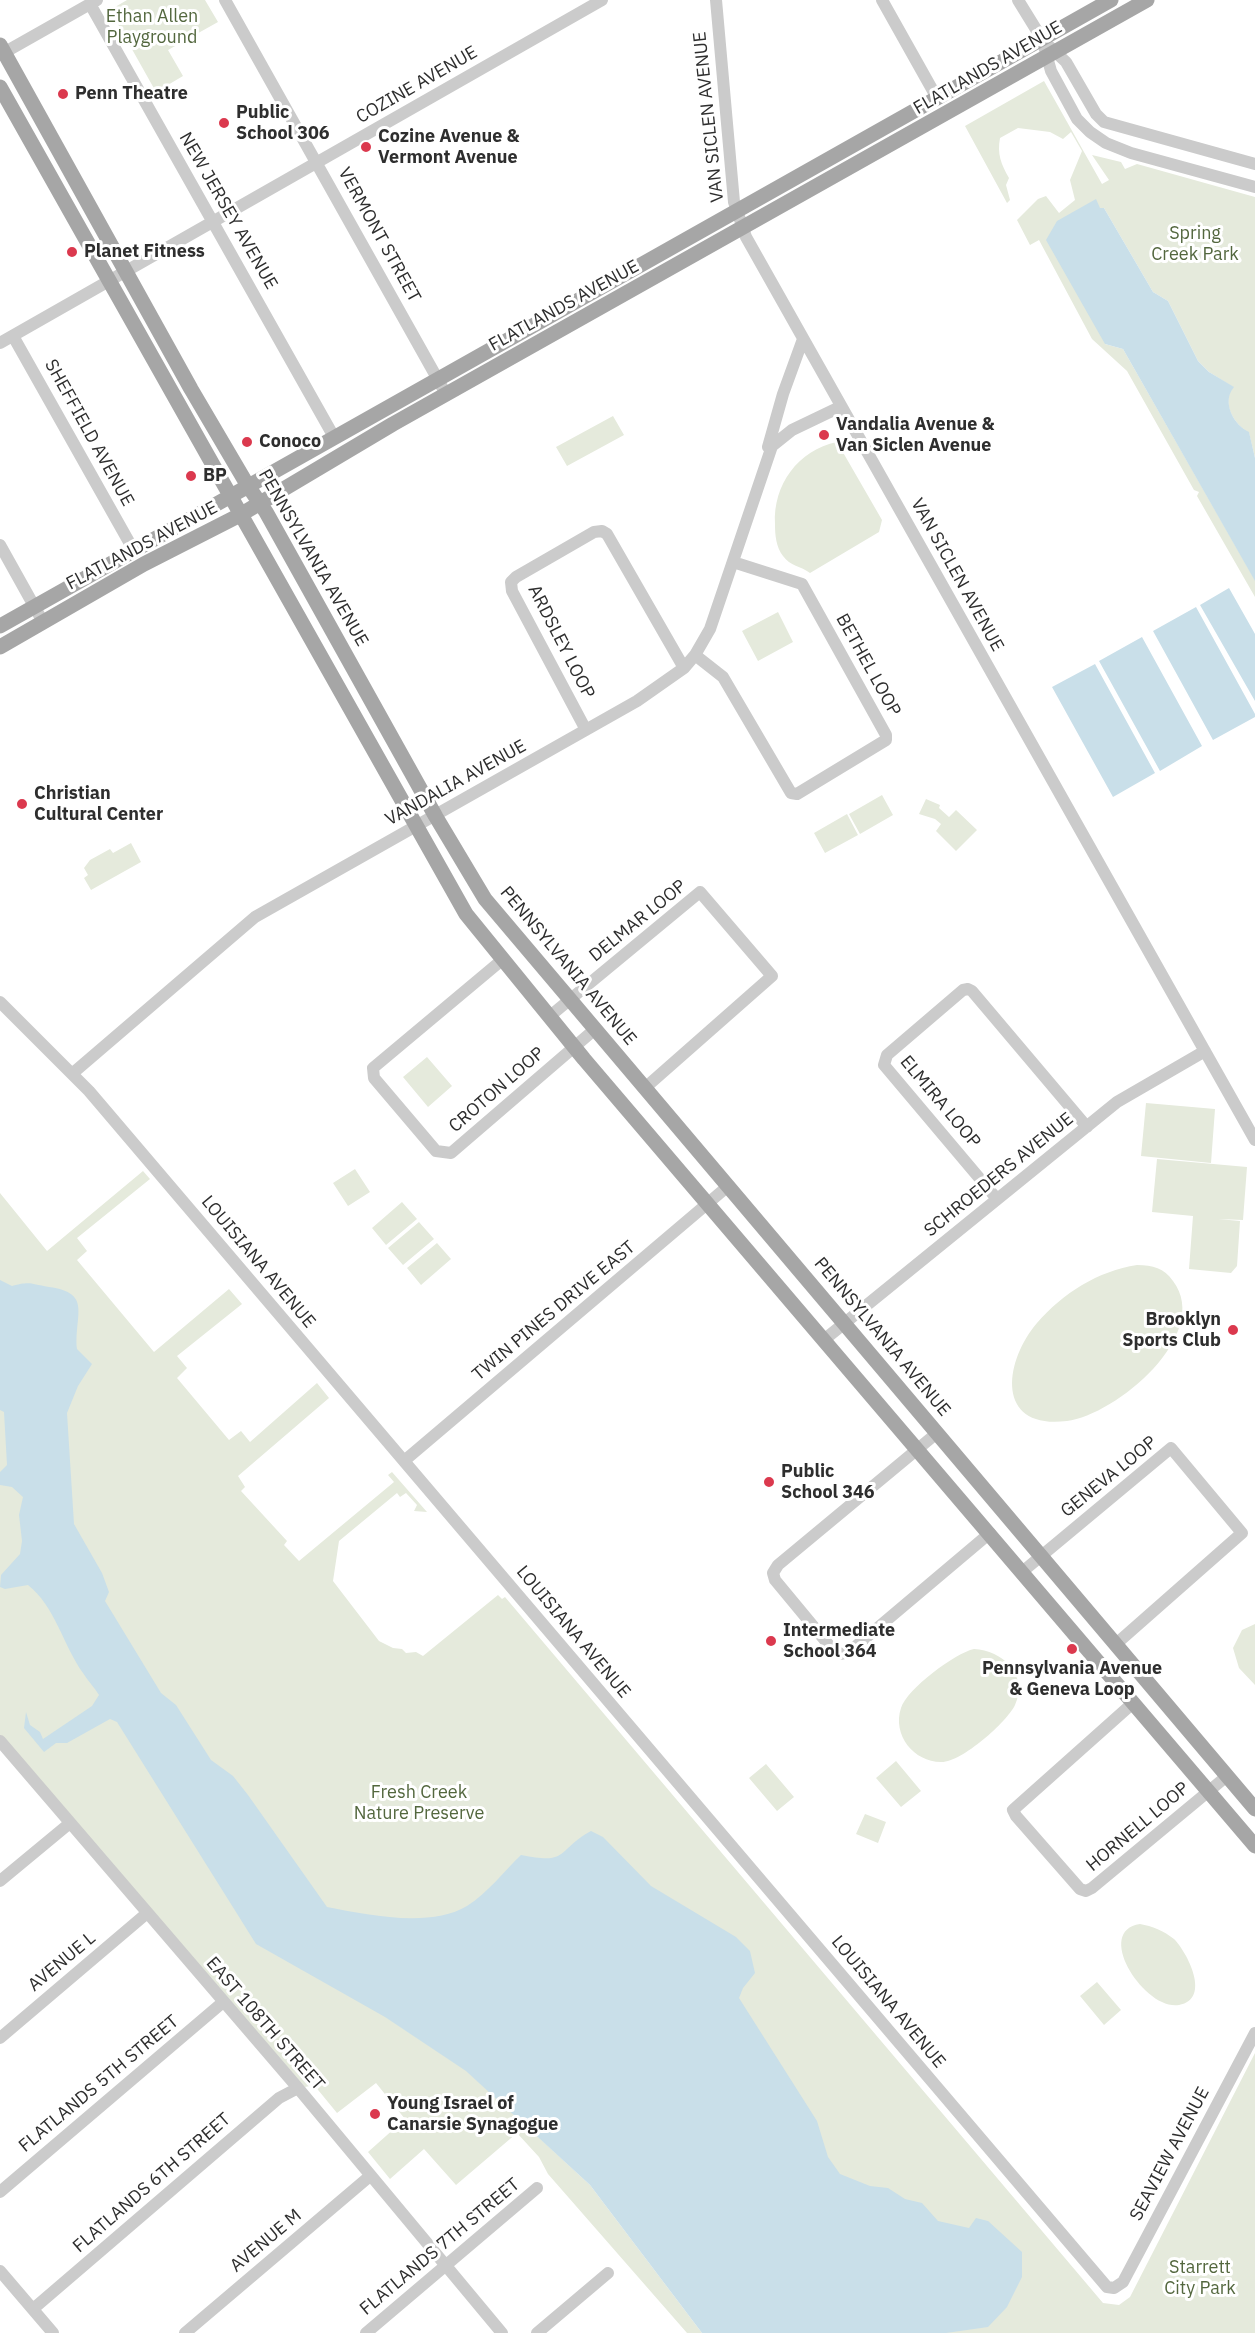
<!DOCTYPE html>
<html>
<head>
<meta charset="utf-8">
<style>
  body { margin:0 }
  canvas { display:block; background:#fff }
</style>
</head>
<body>
<canvas width="1255" height="2333"></canvas>
<script>
const context = document.querySelector('canvas').getContext('2d');
context.lineJoin = 'round';
function paint(path, color) { context.fillStyle = color; context.fill(path, 'evenodd'); }
function trace(path, color, width, dash) { context.strokeStyle = color; context.lineWidth = width; context.lineCap = dash ? 'butt' : 'round'; context.setLineDash(dash || []); context.stroke(path); }
function drawText(font, color, halo, rows, align = 'center') {
  context.font = font + ' "IBM Plex Sans",sans-serif'; context.lineWidth = 6; context.setLineDash([]); context.textBaseline = 'middle'; context.strokeStyle = halo; context.fillStyle = color; for (const [text, x, y, turn = 0] of rows) {
    context.save(); context.translate(x, y); context.rotate((+turn || 0) * Math.PI / 180); context.textAlign = isNaN(turn) ? turn : align; if (halo) context.strokeText(text, 0, 0); context.fillText(text, 0, 0); context.restore();
  }
}
paint(new Path2D(`
  M 127,0 L 205,0 L 218,22 L 168,50 L 183,76 L 156,92 L 110,10 Z
  M 1044,81 L 1102,184 L 1109,180 L 1092,155 L 1121,162 L 1125,169 L 1137,164 L 1255,197 L 1255,458 L 1249,433 C 1234,424 1221,403 1233,387 L 1209,372 L 1198,361 L 1168,301 L 1153,292 L 1104,208 L 1105,344 L 1123,349 L 1255,580 L 1255,597 L 1197,496 L 1199,492 L 1194,490 L 1127,371 L 1092,339 L 1039,240 L 1030,245 L 1017,220 L 1038,199 L 1046,196 L 1059,213 L 1075,200 L 1070,180 L 1082,151 L 1071,132 L 1063,139 L 1050,132 L 1018,128 L 1000,138 C 997,154 1001,164 1009,178 L 1006,185 L 1010,200 L 1007,203 L 965,126 Z
  M 613,416 L 624,435 L 567,466 L 556,447 Z
  M 837,442 L 882,520 L 879,532 L 810,573 C 801,566 790,566 783,556 C 776,547 775,535 775,524 C 773,485 798,450 837,442 Z
  M 778,612 L 793,642 L 758,661 L 742,631 Z
  M 882,795 L 893,815 L 860,834 L 849,814 Z
  M 926,799 L 940,805 L 939,808 L 949,817 L 956,810 L 977,830 L 956,851 L 936,831 L 941,824 L 935,819 L 919,814 Z
  M 847,814 L 858,835 L 825,853 L 814,833 Z
  M 131,843 L 141,862 L 91,890 L 84,878 L 88,875 L 84,868 L 90,860 L 110,849 L 113,853 Z
  M 427,1057 L 452,1086 L 428,1107 L 403,1077 Z
  M 1146,1103 L 1215,1109 L 1211,1163 L 1141,1156 Z
  M 1157,1159 L 1247,1167 L 1243,1220 L 1218,1219 L 1240,1221 L 1237,1266 L 1231,1273 L 1189,1269 L 1193,1216 L 1152,1212 Z
  M 355,1169 L 370,1192 L 348,1206 L 333,1183 Z
  M 143,1171 L 150,1179 L 77,1238 L 87,1251 L 77,1260 L 154,1352 L 229,1289 L 242,1304 L 177,1356 L 187,1368 L 177,1378 L 229,1440 L 241,1431 L 250,1442 L 317,1383 L 329,1398 L 238,1476 L 245,1487 L 241,1491 L 287,1541 L 284,1545 L 299,1561 L 394,1482 L 388,1475 L 392,1472 L 427,1512 L 414,1511 L 417,1505 L 406,1493 L 400,1497 L 397,1493 L 339,1541 L 333,1581 L 379,1641 L 393,1648 L 402,1649 L 406,1653 L 416,1652 L 423,1656 L 498,1595 L 502,1599 L 505,1597 L 1103,2303 L 1119,2305 L 1130,2297 L 1255,2053 L 1255,2333 L 943,2333 L 869,2202 L 479,1912 L 417,1923 L 325,1909 L 204,1763 L 98,1601 L 67,1524 L 0,1288 L 0,1193 L 47,1251 Z
  M 402,1202 L 417,1219 L 386,1245 L 372,1228 Z
  M 419,1222 L 434,1239 L 403,1265 L 388,1248 Z
  M 437,1243 L 451,1259 L 421,1285 L 407,1268 Z
  M 1137,1265 C 1153,1265 1164,1268 1173,1281 C 1213,1334 1116,1415 1067,1421 C 996,1430 1003,1363 1037,1323 C 1063,1293 1098,1271 1137,1265 Z
  M 4,1404 L 27,1497 L 41,1578 L 386,2017 L 466,2070 L 590,2185 L 702,2333 L 687,2333 L 548,2174 L 539,2157 L 517,2133 L 456,2185 L 424,2149 L 390,2179 L 368,2152 L 405,2119 L 376,2083 L 337,2113 L 314,2085 L 305,2087 L 0,1740 L 0,1405 Z
  M 1255,1624 L 1255,1685 L 1239,1668 L 1233,1648 L 1242,1630 Z
  M 974,1649 C 1002,1650 1029,1675 1015,1705 C 1007,1722 961,1763 941,1762 C 914,1762 892,1735 901,1708 C 907,1689 955,1653 974,1649 Z
  M 896,1761 L 921,1791 L 901,1807 L 876,1778 Z
  M 766,1764 L 794,1797 L 777,1811 L 749,1778 Z
  M 865,1814 L 886,1822 L 878,1843 L 856,1834 Z
  M 1140,1924 C 1152,1926 1164,1931 1174,1939 C 1187,1952 1212,1999 1179,2005 C 1145,2011 1093,1931 1140,1924 Z
  M 1097,1982 L 1121,2010 L 1104,2025 L 1080,1996 Z`), '#e5eadc');
paint(new Path2D(`
  M 1096,199 L 1100,208 L 1104,208 L 1153,292 L 1168,301 L 1198,361 L 1209,372 L 1234,387 C 1221,402 1234,425 1249,432 L 1255,458 L 1255,581 L 1123,349 L 1105,344 L 1046,240 L 1057,221 Z
  M 1229,588 L 1255,634 L 1255,701 L 1200,605 Z
  M 1196,607 L 1255,714 L 1255,717 L 1213,740 L 1153,631 Z
  M 1142,637 L 1202,746 L 1160,771 L 1099,661 Z
  M 1095,664 L 1155,773 L 1113,797 L 1052,687 Z
  M 0,1280 L 12,1286 C 31,1281 30,1284 49,1287 C 93,1293 74,1315 77,1349 L 92,1364 L 78,1386 L 67,1413 L 74,1524 L 102,1573 L 109,1592 L 105,1601 L 161,1693 L 176,1705 L 211,1760 L 233,1776 L 248,1795 L 327,1907 C 367,1915 431,1928 467,1906 C 488,1893 504,1871 521,1855 C 570,1865 555,1851 591,1831 L 603,1837 L 651,1886 L 736,1937 L 750,1951 L 755,1973 L 743,1988 L 739,1998 L 817,2121 L 828,2157 L 840,2174 L 870,2186 L 888,2188 L 905,2199 L 922,2203 L 938,2221 L 969,2228 L 976,2218 L 988,2221 L 1022,2252 L 1022,2277 L 1007,2307 L 988,2327 L 946,2333 L 702,2333 L 590,2185 L 466,2071 L 385,2017 L 256,1944 L 117,1722 L 110,1719 L 67,1743 L 56,1743 L 44,1752 L 24,1728 L 26,1712 L 30,1725 L 40,1732 L 43,1739 L 92,1706 L 99,1695 C 94,1687 88,1681 83,1673 C 63,1645 55,1606 28,1585 L 5,1589 L 0,1587 L 1,1575 L 20,1554 L 22,1541 L 19,1515 L 23,1497 L 12,1487 L 0,1485 L 0,1472 L 7,1465 L 4,1412 L 0,1410 Z`), '#c9dfe9');
trace(new Path2D(`
  M 225,0 L 446,394
  M 716,0 L 734,202 L 746,237 L 1255,1140
  M 882,0 L 937,98
  M 1018,0 L 1042,39 L 1051,71 L 1077,119 L 1090,132 L 1106,143 L 1131,153 L 1255,187
  M 90,4 L 334,437
  M 1049,46 L 1066,62 L 1096,114 L 1104,122 L 1255,164
  M 0,55 L 97,0
  M 13,336 L 133,549
  M 0,343 L 602,0
  M 768,447 L 783,394 L 803,339
  M 0,545 L 43,622
  M 695,655 L 723,677 L 791,793 L 797,794 L 886,740 L 886,735 L 802,584 L 733,562
  M 586,730 L 512,591 L 511,582 L 516,577 L 594,532 L 602,531 L 607,534 L 684,668
  M 502,960 L 373,1068 L 374,1078 L 436,1151 L 451,1153 L 594,1030
  M 0,1002 L 89,1091 L 1107,2287 L 1114,2288 L 1123,2282 L 1255,2033
  M 550,1016 L 700,892 L 772,976 L 646,1087
  M 73,1073 L 255,917 L 637,701 L 684,668 L 695,655 L 710,629 L 772,446 L 792,430 L 840,407
  M 997,1199 L 884,1065 L 887,1055 L 963,990 L 968,989 L 972,991 L 1087,1127
  M 825,1339 L 1117,1102 L 1205,1051
  M 937,1433 L 778,1565 L 773,1573 L 775,1580 L 833,1650 L 841,1654 L 849,1652 L 990,1533
  M 404,1461 L 727,1187
  M 1022,1572 L 1171,1448 L 1242,1533 L 1116,1644
  M 1133,1703 L 1013,1810 L 1016,1816 L 1080,1889 L 1086,1891 L 1092,1888 L 1227,1776
  M 0,1741 L 298,2088 L 502,2333
  M 0,1881 L 70,1823
  M 0,2038 L 146,1914
  M 0,2192 L 222,2003
  M 0,2271 L 53,2333
  M 33,2309 L 279,2098 L 298,2088
  M 185,2333 L 370,2176
  M 366,2333 L 537,2188
  M 537,2333 L 608,2273`), '#cbcbcb', 12);
trace(new Path2D(`
  M 0,45 L 191,389 L 248,486 L 266,512 L 436,817 L 485,899 L 1255,1809
  M 0,87 L 466,914 L 584,1059 L 1255,1846
  M 0,626 L 1111,0
  M 0,647 L 144,564 L 240,515 L 393,424 L 1147,0`), '#a6a6a6', 15);
for (const [x, y, r, color] of [
  [63,94,6,"#db394e"],
  [224,123,6,"#db394e"],
  [366,147,6,"#db394e"],
  [72,252,6,"#db394e"],
  [824,435,6,"#db394e"],
  [247,442,6,"#db394e"],
  [191,476,6,"#db394e"],
  [22,804,6,"#db394e"],
  [1233,1330,6,"#db394e"],
  [769,1482,6,"#db394e"],
  [771,1641,6,"#db394e"],
  [1072,1649,6,"#db394e"],
  [375,2114,6,"#db394e"]
]) { const dot = new Path2D(); dot.arc(x, y, r, 0, 2 * Math.PI); context.fillStyle = color; context.fill(dot); trace(dot, '#fff', 2); }
drawText('18px', '#53673e', '#fff', [
  ["Ethan Allen",152,17],
  ["Playground",152,38],
  ["Spring",1195,234],
  ["Creek Park",1195,255],
  ["Fresh Creek",419,1793],
  ["Nature Preserve",419,1814],
  ["Starrett",1200,2268],
  ["City Park",1200,2289]
]);
drawText('18px', '#2e2e2e', '#fff', [
  ["FLATLANDS AVENUE",988,68,-30],
  ["COZINE AVENUE",417,85,-30],
  ["VAN SICLEN AVENUE",709,117,-96],
  ["NEW JERSEY AVENUE",228,211,60],
  ["VERMONT STREET",379,235,61],
  ["FLATLANDS AVENUE",564,306,-29],
  ["SHEFFIELD AVENUE",89,433,61],
  ["FLATLANDS AVENUE",142,546,-28],
  ["PENNSYLVANIA AVENUE",313,558,60],
  ["VAN SICLEN AVENUE",957,575,61],
  ["ARDSLEY LOOP",561,642,63],
  ["BETHEL LOOP",868,665,61],
  ["VANDALIA AVENUE",456,783,-29],
  ["DELMAR LOOP",638,921,-39],
  ["PENNSYLVANIA AVENUE",568,966,50],
  ["CROTON LOOP",497,1090,-41],
  ["ELMIRA LOOP",940,1102,50],
  ["SCHROEDERS AVENUE",999,1175,-39],
  ["LOUISIANA AVENUE",258,1262,50],
  ["TWIN PINES DRIVE EAST",554,1311,-40],
  ["PENNSYLVANIA AVENUE",882,1337,50],
  ["GENEVA LOOP",1109,1477,-39],
  ["LOUISIANA AVENUE",573,1632,50],
  ["HORNELL LOOP",1138,1827,-40],
  ["AVENUE L",62,1962,-40],
  ["LOUISIANA AVENUE",888,2002,50],
  ["EAST 108TH STREET",265,2024,49],
  ["FLATLANDS 5TH STREET",99,2084,-40],
  ["SEAVIEW AVENUE",1170,2154,-62],
  ["FLATLANDS 6TH STREET",152,2183,-41],
  ["AVENUE M",266,2241,-40],
  ["FLATLANDS 7TH STREET",440,2247,-40]
]);
drawText('bold 18px', '#2e2e2e', '#fff', [
  ["Penn Theatre",75,94],
  ["Public",236,113],
  ["School 306",236,134],
  ["Cozine Avenue &",378,137],
  ["Vermont Avenue",378,158],
  ["Planet Fitness",84,252],
  ["Vandalia Avenue &",836,425],
  ["Van Siclen Avenue",836,446],
  ["Conoco",259,442],
  ["BP",203,476],
  ["Christian",34,794],
  ["Cultural Center",34,815],
  ["Brooklyn",1221,1320,"right"],
  ["Sports Club",1221,1341,"right"],
  ["Public",781,1472],
  ["School 346",781,1493],
  ["Intermediate",783,1631],
  ["School 364",783,1652],
  ["Pennsylvania Avenue",1072,1669,"center"],
  ["& Geneva Loop",1072,1690,"center"],
  ["Young Israel of",387,2104],
  ["Canarsie Synagogue",387,2125]
], 'left');
</script>
</body>
</html>
